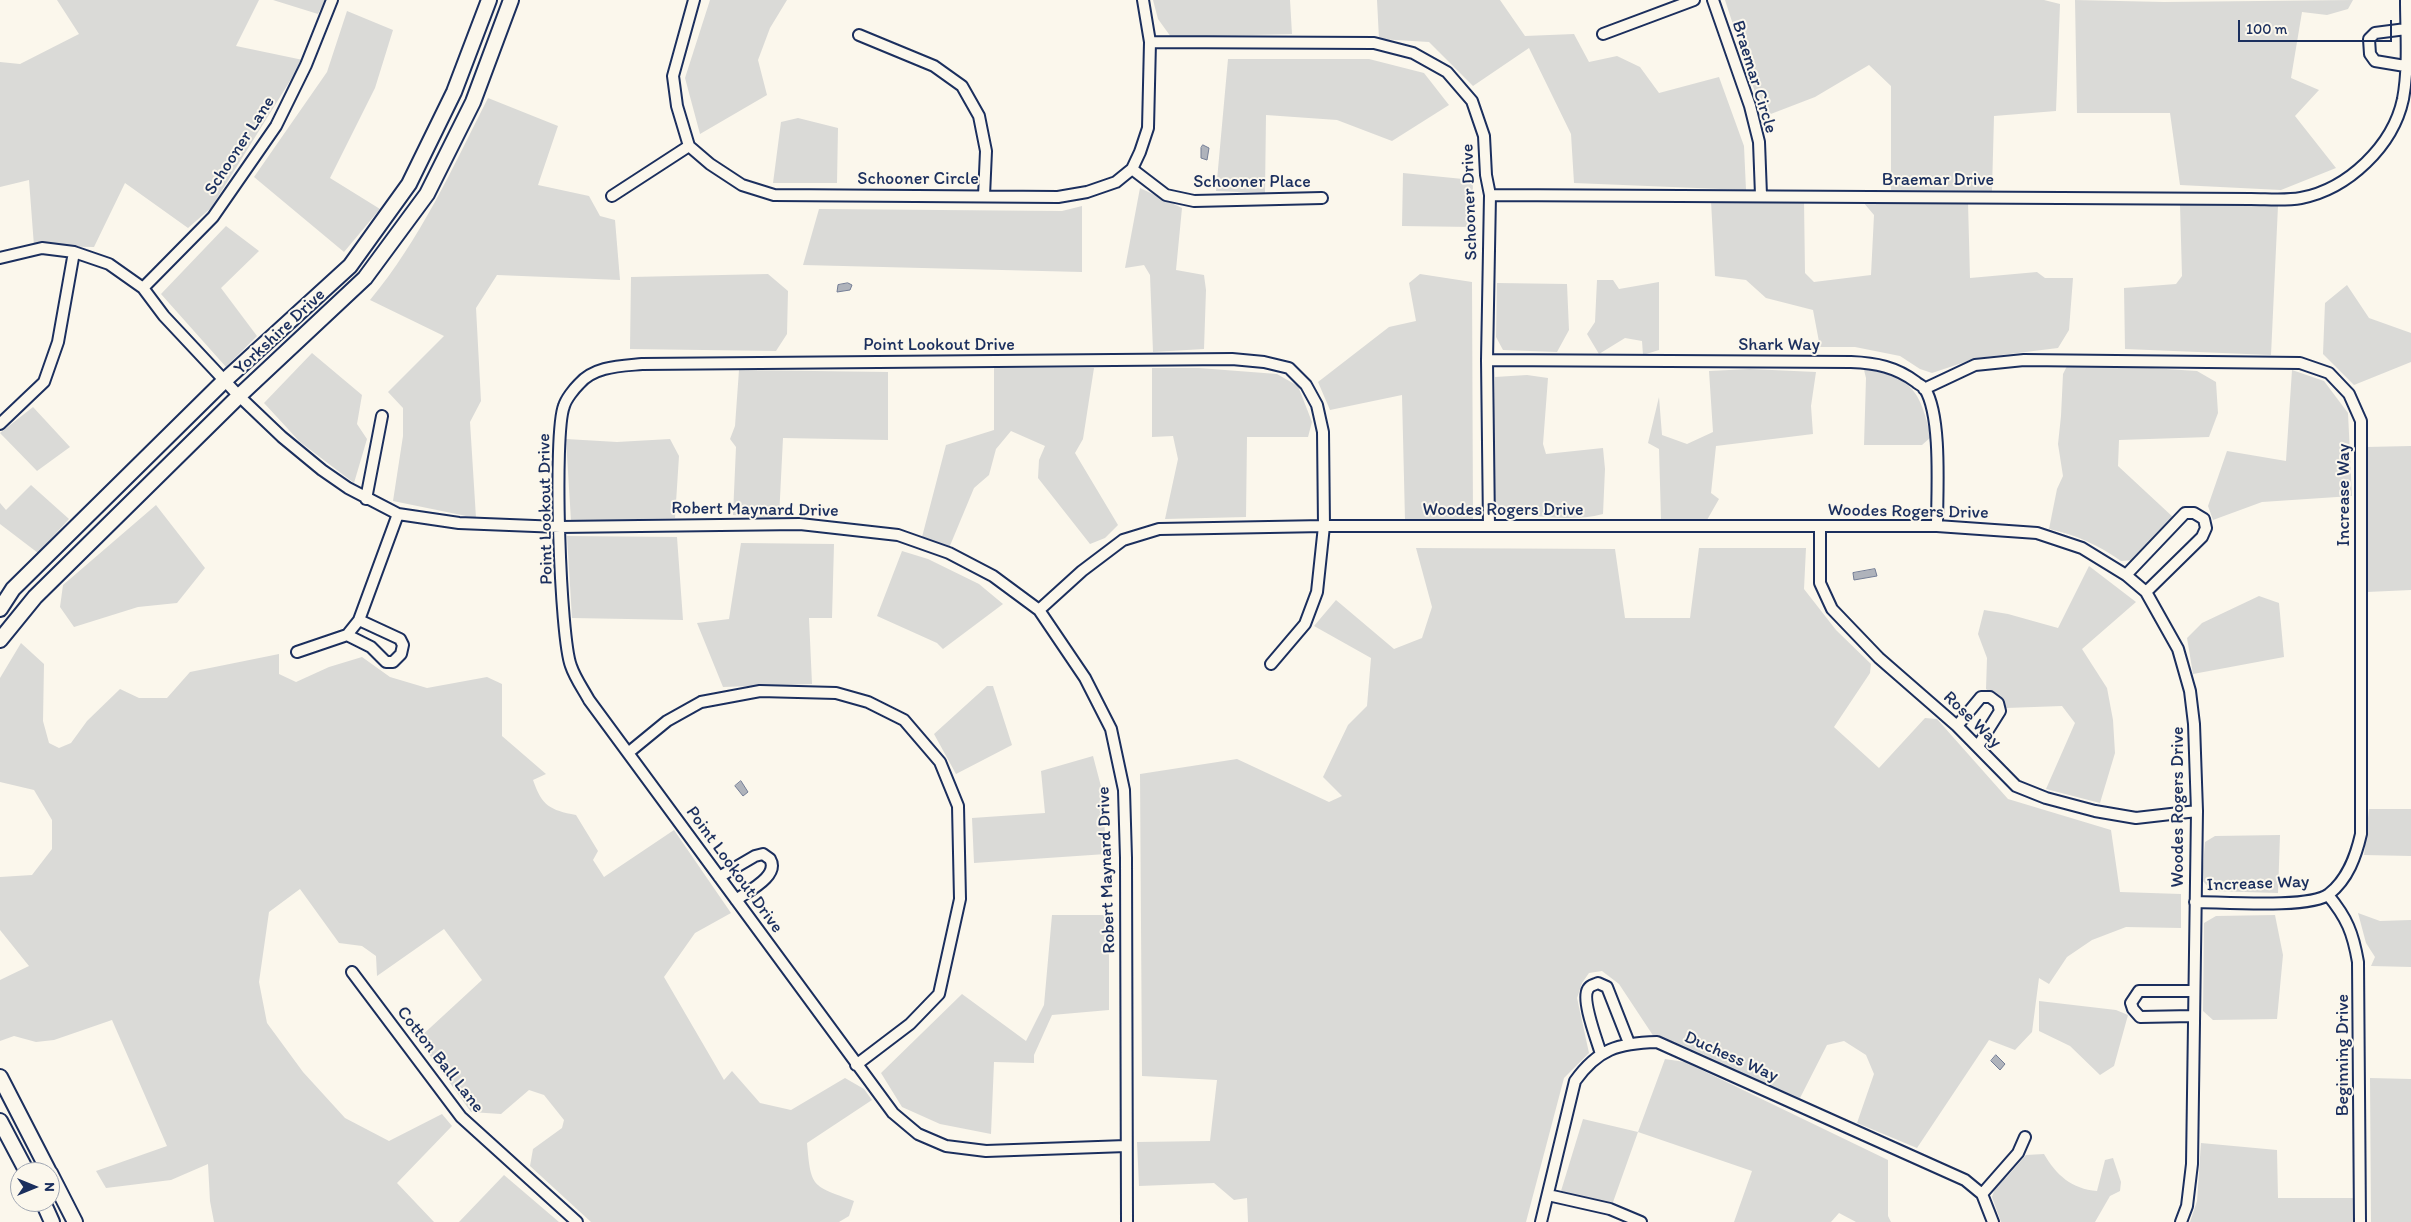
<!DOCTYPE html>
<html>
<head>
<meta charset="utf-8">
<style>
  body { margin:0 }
  #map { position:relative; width:2411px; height:1222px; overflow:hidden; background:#fbf7ec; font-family:Itim,sans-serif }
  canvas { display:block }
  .north { position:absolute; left:10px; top:1162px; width:50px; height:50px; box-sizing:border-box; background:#fbf7ec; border:1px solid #a1a7b3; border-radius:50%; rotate:90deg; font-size:14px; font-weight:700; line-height:20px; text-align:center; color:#1b2f5e }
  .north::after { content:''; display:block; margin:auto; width:18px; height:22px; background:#1b2f5e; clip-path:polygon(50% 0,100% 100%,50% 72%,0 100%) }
  .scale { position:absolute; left:2238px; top:20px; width:154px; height:22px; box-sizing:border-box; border:2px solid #1b2f5e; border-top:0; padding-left:6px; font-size:15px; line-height:18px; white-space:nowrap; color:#1b2f5e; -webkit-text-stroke:4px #fbf7ec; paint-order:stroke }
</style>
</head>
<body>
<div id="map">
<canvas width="2411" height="1222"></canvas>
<div class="north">N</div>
<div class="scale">100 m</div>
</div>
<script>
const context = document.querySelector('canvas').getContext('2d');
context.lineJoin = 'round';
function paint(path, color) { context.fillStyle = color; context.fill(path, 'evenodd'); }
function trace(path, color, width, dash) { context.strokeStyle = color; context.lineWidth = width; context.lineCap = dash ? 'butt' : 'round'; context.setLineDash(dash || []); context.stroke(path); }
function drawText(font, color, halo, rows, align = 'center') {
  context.font = font + ' Itim,sans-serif'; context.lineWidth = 4; context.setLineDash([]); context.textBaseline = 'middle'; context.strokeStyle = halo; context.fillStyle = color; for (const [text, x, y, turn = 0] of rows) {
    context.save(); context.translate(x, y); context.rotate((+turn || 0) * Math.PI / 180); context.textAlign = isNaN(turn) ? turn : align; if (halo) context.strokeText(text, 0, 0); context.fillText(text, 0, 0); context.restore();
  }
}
paint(new Path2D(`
  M 57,0 L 259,0 L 236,46 L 303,60 L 211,208 L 188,228 L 125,183 L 94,247 L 34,246 L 29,180 L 0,187 L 0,62 L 20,64 L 79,34 Z
  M 273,0 L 325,0 L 318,14 Z
  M 710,0 L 787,0 L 770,28 L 758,60 L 767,95 L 700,134 L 685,78 Z
  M 1153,0 L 1290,0 L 1292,34 L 1171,37 L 1158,19 Z
  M 1377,0 L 1500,0 L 1525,36 L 1574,34 L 1589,62 L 1617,56 L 1640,67 L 1659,93 L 1719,77 L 1744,146 L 1746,190 L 1574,183 L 1571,134 L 1529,48 L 1473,86 L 1429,42 L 1379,39 Z
  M 1725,0 L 2044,0 L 2060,4 L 2056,111 L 1994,116 L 1992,191 L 1891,190 L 1891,86 L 1869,65 L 1815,97 L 1763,117 Z
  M 2075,0 L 2164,2 L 2353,0 L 2348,9 L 2327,15 L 2302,12 L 2291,78 L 2319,90 L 2295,116 L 2336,168 L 2281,190 L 2180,185 L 2170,113 L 2077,113 Z
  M 347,11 L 393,30 L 375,88 L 330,178 L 380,209 L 344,252 L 254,177 L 327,72 Z
  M 1228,59 L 1369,59 L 1424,73 L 1449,105 L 1392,141 L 1337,120 L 1266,115 L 1265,193 L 1216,191 Z
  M 488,98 L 558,126 L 538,185 L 589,196 L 600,216 L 615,220 L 620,280 L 497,275 L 476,308 L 481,401 L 470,422 L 476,518 L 393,501 L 403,436 L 403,408 L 388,392 L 444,336 L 370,300 C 420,240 453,167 488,98 Z
  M 798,118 L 838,128 L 837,183 L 773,183 L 781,122 Z
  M 1403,173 L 1473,180 L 1472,227 L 1402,226 Z
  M 1140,188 L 1182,208 L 1176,270 L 1204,275 L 1206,290 L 1204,349 L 1153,352 L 1150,275 L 1144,265 L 1125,268 Z
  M 1711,201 L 1804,201 L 1805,273 L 1814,282 L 1871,275 L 1874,215 L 1863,202 L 1968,202 L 1970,278 L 2037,272 L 2045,278 L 2073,278 L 2069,330 L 2058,348 L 1977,358 L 1932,373 L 1920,369 L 1900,356 L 1855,347 L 1820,347 L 1813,310 L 1766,298 L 1746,280 L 1715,276 Z
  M 2180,205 L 2278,206 L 2271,355 L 2125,349 L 2124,288 L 2176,284 L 2182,276 Z
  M 1082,206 L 1082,272 L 803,265 L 819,209 L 1062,211 Z
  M 226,226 L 259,251 L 221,288 L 257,336 L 226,367 L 161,294 Z
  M 768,274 L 788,291 L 787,334 L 776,351 L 630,349 L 631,277 Z
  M 1420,274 L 1472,282 L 1473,520 L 1405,520 L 1402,395 L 1330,410 L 1318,382 L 1389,327 L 1416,321 L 1409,283 Z
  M 1597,280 L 1613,280 L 1619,289 L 1659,282 L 1659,350 L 1643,355 L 1642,341 L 1625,338 L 1599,354 L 1587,334 L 1595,322 Z
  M 1497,283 L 1567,284 L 1569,330 L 1557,352 L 1503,350 L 1496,337 Z
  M 2347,285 L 2369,318 L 2411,333 L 2411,362 L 2354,385 L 2323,354 L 2325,303 Z
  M 312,353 L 362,395 L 357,424 L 367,439 L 354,483 L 300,442 L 264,403 Z
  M 1863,366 C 1913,381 1919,387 1931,437 L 1922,445 L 1864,445 L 1866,378 Z
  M 2067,366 L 2120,366 L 2197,371 L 2216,382 L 2218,413 L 2209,437 L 2119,440 L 2118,466 L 2174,518 L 2137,560 L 2121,561 C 2098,545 2077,535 2049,529 L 2057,489 L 2063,476 L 2058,444 L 2061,416 L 2063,374 Z
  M 994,368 L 1094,368 L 1083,439 L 1075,453 L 1118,525 L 1105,538 L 1090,544 L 1038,478 L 1039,460 L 1045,446 L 1011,431 L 996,449 L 989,475 L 974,488 L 949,548 L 922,537 L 946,445 L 994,430 Z
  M 1152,368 L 1199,368 L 1277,374 L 1298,386 L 1312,422 L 1308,437 L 1247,437 L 1246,517 L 1165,519 L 1178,459 L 1173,436 L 1152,437 Z
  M 1750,369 L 1816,372 L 1811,406 L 1813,434 L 1716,446 L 1711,493 L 1719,499 L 1707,520 L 1661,519 L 1659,449 L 1648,443 L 1659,397 L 1662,435 L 1687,444 L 1713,432 L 1709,371 Z
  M 739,370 L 888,372 L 888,440 L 783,438 L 779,518 L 733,515 L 736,447 L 730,439 L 735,426 Z
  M 2292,370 L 2324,381 L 2348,413 L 2352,496 L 2262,502 L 2213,520 L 2208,506 L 2227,451 L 2286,461 Z
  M 1527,375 L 1548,378 L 1543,444 L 1546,454 L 1603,448 L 1605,469 L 1603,514 C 1568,523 1530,515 1493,510 L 1495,377 Z
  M 33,407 L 70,447 L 37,471 L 0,433 Z
  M 566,439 L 617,442 L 670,439 L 679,456 L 675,518 L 571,521 Z
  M 2411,446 L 2411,590 L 2367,592 L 2366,447 Z
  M 31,485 L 69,519 L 38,553 L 0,524 L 0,503 L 6,510 Z
  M 156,505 L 205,568 L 177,603 L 138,607 L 74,627 L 60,607 L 63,585 Z
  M 567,536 L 677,537 L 683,620 L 572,618 Z
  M 741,543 L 834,544 L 832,618 L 809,618 L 812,684 L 723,687 L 697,623 L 729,619 Z
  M 1416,548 L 1615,549 L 1625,618 L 1690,618 L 1699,548 L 1806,548 L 1804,589 L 1836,630 L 1871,664 L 1870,673 L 1834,727 L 1879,768 L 1925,718 L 1937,719 L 2008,799 L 2111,830 L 2120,892 L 2181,894 L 2181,928 L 2126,927 L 2092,940 L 2067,957 L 2049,984 L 2039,978 L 2032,1032 L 2015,1050 L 1989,1040 L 1917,1148 L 1857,1123 L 1874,1074 L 1866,1055 L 1844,1041 L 1827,1045 L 1800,1098 L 1654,1037 L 1619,984 L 1602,971 L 1589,973 L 1582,983 L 1577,998 L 1589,1053 L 1564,1078 L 1526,1222 L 1248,1222 L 1247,1198 L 1234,1200 L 1214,1183 L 1139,1186 L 1137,1142 L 1210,1141 L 1217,1080 L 1142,1076 L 1140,774 L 1237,759 L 1329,802 L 1342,796 L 1323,777 L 1348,725 L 1367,706 L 1371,658 L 1314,626 L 1336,600 L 1394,649 L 1422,638 L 1432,607 Z
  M 902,551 L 928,559 L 979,584 L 1003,604 L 943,649 L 937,643 L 877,616 Z
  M 2089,566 L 2136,602 L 2082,649 L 2107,688 L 2113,720 L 2115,753 L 2100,803 L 2046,789 L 2075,723 L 2062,706 L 2006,708 L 1999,698 L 1986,689 L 1987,658 L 1978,634 L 1984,610 L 2008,614 L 2058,628 Z
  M 2259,596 L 2279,603 L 2284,657 L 2193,674 L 2187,638 L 2202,623 Z
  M 21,643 L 44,664 L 43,721 L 49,743 L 59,748 L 71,743 L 87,721 L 120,689 L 139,698 L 167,698 L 190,672 L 279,654 L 279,674 L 296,682 L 329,667 L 362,657 L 390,677 L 427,688 L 487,677 L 502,684 L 502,736 L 546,774 L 533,780 C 542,806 550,810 576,815 L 598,851 L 593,860 L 604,877 L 674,830 L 731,913 L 695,933 L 664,977 L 724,1080 L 732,1071 L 760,1103 L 791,1110 L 845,1078 L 864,1089 L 872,1100 L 807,1143 C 811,1189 812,1185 854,1201 L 849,1216 L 839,1222 L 591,1222 L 530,1166 L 533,1149 L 562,1128 L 564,1120 L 544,1095 L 529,1090 L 501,1114 L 471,1112 L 418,1039 L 482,980 L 444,929 L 377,976 L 376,956 L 362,946 L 339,943 L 300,889 L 269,912 L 259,982 L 267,1023 L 303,1072 L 345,1118 L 389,1141 L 442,1114 L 452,1126 L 397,1183 L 434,1222 L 214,1222 L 210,1201 L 208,1164 L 171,1180 L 106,1188 L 96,1171 L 167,1146 L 112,1020 L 54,1040 L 36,1042 L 14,1036 L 0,1041 L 0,980 L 29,966 L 0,930 L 0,877 L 32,875 L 52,849 L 52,820 L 34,790 L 0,782 L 0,678 Z
  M 987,686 L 993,686 L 1012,745 L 956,774 L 934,734 Z
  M 1093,756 L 1103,794 L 1106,854 L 974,863 L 972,818 L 1045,813 L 1041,771 Z
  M 2369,809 L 2411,809 L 2411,856 L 2364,855 Z
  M 2280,835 L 2278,893 L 2212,891 L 2202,880 L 2205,842 L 2215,836 Z
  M 2358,913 L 2380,921 L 2411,920 L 2411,967 L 2371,966 L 2375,957 L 2366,943 Z
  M 1052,915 L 1109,915 L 1109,1010 L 1052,1015 L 1034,1055 L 1034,1063 L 994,1062 L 991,1134 L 940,1124 L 902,1107 L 881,1073 L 962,994 L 1026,1041 L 1044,1005 Z
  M 2275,915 L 2283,955 L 2277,1019 L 2213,1020 L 2203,1011 L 2204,923 L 2216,916 Z
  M 2039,1001 L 2116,1010 L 2128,1015 L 2114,1066 L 2100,1075 L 2070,1046 L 2039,1031 Z
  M 1665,1059 L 1685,1062 L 1888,1160 L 1888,1216 L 1891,1222 L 1856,1222 L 1839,1213 L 1831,1222 L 1734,1222 L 1752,1171 L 1638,1132 L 1612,1205 L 1561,1191 L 1583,1119 L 1638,1132 Z
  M 2370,1078 L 2411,1079 L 2411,1222 L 2371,1222 Z
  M 2201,1143 L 2277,1150 L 2278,1198 L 2353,1198 L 2353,1222 L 2190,1222 L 2197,1201 Z
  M 2044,1154 C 2056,1175 2072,1189 2097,1191 L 2105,1160 L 2113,1158 L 2121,1182 L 2120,1191 L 2110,1196 L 2095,1222 L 2001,1222 L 1992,1197 L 1998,1180 L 2006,1178 L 2026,1155 Z
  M 504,1175 L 559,1222 L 459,1222 Z`), '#dadad7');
const water = new Path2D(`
  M 1203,145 L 1209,148 L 1207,160 L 1201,158 L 1201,148 Z
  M 848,283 L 852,285 L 850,290 L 837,292 L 838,285 Z
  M 1875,569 L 1877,576 L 1854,580 L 1853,573 Z
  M 741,781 L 748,792 L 743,796 L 735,786 Z
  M 1996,1055 L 2005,1064 L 2000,1070 L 1991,1061 Z`);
paint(water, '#afb3bb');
trace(water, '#747e96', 1);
const street = new Path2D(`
  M 694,0 L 673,76 L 677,106 L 689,146 L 710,164 L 742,185 L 774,195 L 1058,197 L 1087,192 L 1116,182 L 1132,169 L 1140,152 L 1148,128 L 1150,42 L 1143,0
  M 1713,0 L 1750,106 L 1759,142 L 1761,195
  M 1603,34 L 1694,0
  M 859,35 L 934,66 L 962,86 L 979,116 L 986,151 L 984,196
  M 1150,42 L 1374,43 L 1413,53 L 1447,72 L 1472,101 L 1484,136 L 1486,175 L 1490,195 L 1487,360 L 1489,526
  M 2405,66 L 2375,61 L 2370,54 L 2369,39 L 2375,33 L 2406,29
  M 1132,169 L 1166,195 L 1194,201 L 1322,198
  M 1490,195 L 2251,199 C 2267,199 2285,201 2301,198 C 2348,189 2393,146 2403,99 C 2409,67 2406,32 2406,0
  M 612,196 L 689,146
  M 0,258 L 42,248 L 74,252 L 109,264 L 143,288 L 164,316 L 239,396 L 282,437 L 322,470 L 348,488 L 398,514 L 459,523 L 560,527 L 800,524 L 898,535 L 949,553 L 993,576 L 1039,610 L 1085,678 L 1111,729 L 1124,790 L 1126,858 L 1127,1222
  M 143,288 L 213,217 L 276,126 L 306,65 L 332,0
  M 1487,360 L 1851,362 C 1876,363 1896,367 1916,382 C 1918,384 1923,386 1925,389 C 1942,417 1937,492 1937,526
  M 1924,389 L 1975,365 L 2024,360 L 2300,363 L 2329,373 L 2349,394 L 2361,421 L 2361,834 C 2356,856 2348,879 2329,894 C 2311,909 2221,902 2195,902
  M 0,424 L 44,382 L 58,342 L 74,252
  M 366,499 L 382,416
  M 1820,527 L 1820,583 L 1832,609 L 1879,658 L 1957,726 L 2016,786 L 2046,798 L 2095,811 L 2136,818 L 2197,811
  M 2126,575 L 2185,513 L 2194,513 L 2204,519 L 2206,528 L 2202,537 L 2146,592
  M 1039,610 L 1082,571 L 1123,540 L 1159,529 L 1324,526 L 1937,526 L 2037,533 L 2082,548 L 2126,575 L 2146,592 L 2178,649 L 2190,691 L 2194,724 L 2197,811 L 2192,1164 L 2187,1206 L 2181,1222
  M 347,635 L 371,647 L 386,662 L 393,662 L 401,654 L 403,645 L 400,639 L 359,620
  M 297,652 L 347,635 L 359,620 L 398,514
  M 1957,726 L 1981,697 L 1990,697 L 1998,703 L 2000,711 L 1978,746
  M 628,753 L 667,721 L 701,702 L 760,691 L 836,693 L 868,702 L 904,720 L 940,762 L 958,806 L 960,899 L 939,994 L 910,1024 L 856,1065
  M 719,877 L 755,856 L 763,854 L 770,859 C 780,876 748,891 736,900
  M 2328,895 C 2347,918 2353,933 2358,962 L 2360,1222
  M 352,972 L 461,1117 L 577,1222
  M 2193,1016 L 2140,1017 L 2133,1009 L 2131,1003 L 2139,991 L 2194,991
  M 1601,1054 C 1597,1040 1581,1000 1588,989 C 1590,985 1594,985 1598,983 L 1607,987 L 1629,1043
  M 1126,1146 L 986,1151 L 946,1146 L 918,1134 L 893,1113 L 589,700 C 583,689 575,678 571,666 C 560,638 553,433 564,406 C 566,399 574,389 579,384 C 594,366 621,366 642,364 L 1232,359 L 1264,362 L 1289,368 L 1306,385 L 1317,405 L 1323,432 L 1324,526 L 1317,592 L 1305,624 L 1271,664
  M 1982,1194 L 2018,1153 L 2025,1137
  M 1548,1195 L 1610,1209 L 1641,1222
  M 1541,1222 L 1575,1081 C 1598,1049 1618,1043 1657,1042 L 1965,1180 L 1982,1194 L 1993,1222`);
const secondary = new Path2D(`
  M 0,609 L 13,589 L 224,381 L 350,266 L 409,184 L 454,92 L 489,0
  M 0,640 L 35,597 L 239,396 L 365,278 L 427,194 L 473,102 L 511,0
  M 0,1077 L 49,1172
  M 0,1121 L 27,1172
  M 50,1173 L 75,1222
  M 43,1202 L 52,1222`);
trace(street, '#1b2f5e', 14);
trace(secondary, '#1b2f5e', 18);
trace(street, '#fbf7ec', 10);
trace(secondary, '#fbf7ec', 14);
drawText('18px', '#1b2f5e', '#fbf7ec', [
  ["Braemar Circle",1754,77,73],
  ["Schooner Lane",240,146,-57],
  ["Schooner Circle",918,179],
  ["Braemar Drive",1938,180],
  ["Schooner Place",1252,182],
  ["Schooner Drive",1470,202,-92],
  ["Yorkshire Drive",280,332,-43],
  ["Point Lookout Drive",939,345],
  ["Shark Way",1779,345],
  ["Increase Way",2344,495,-90],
  ["Point Lookout Drive",546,509,-91],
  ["Robert Maynard Drive",755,510,1],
  ["Woodes Rogers Drive",1503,510],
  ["Woodes Rogers Drive",1908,512,1],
  ["Rose Way",1972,720,44],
  ["Woodes Rogers Drive",2178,807,-90],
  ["Point Lookout Drive",734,870,54],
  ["Robert Maynard Drive",1107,870,-92],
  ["Increase Way",2258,884,-2],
  ["Beginning Drive",2343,1055,-90],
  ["Duchess Way",1731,1057,24],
  ["Cotton Ball Lane",440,1060,52]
]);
</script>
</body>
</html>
